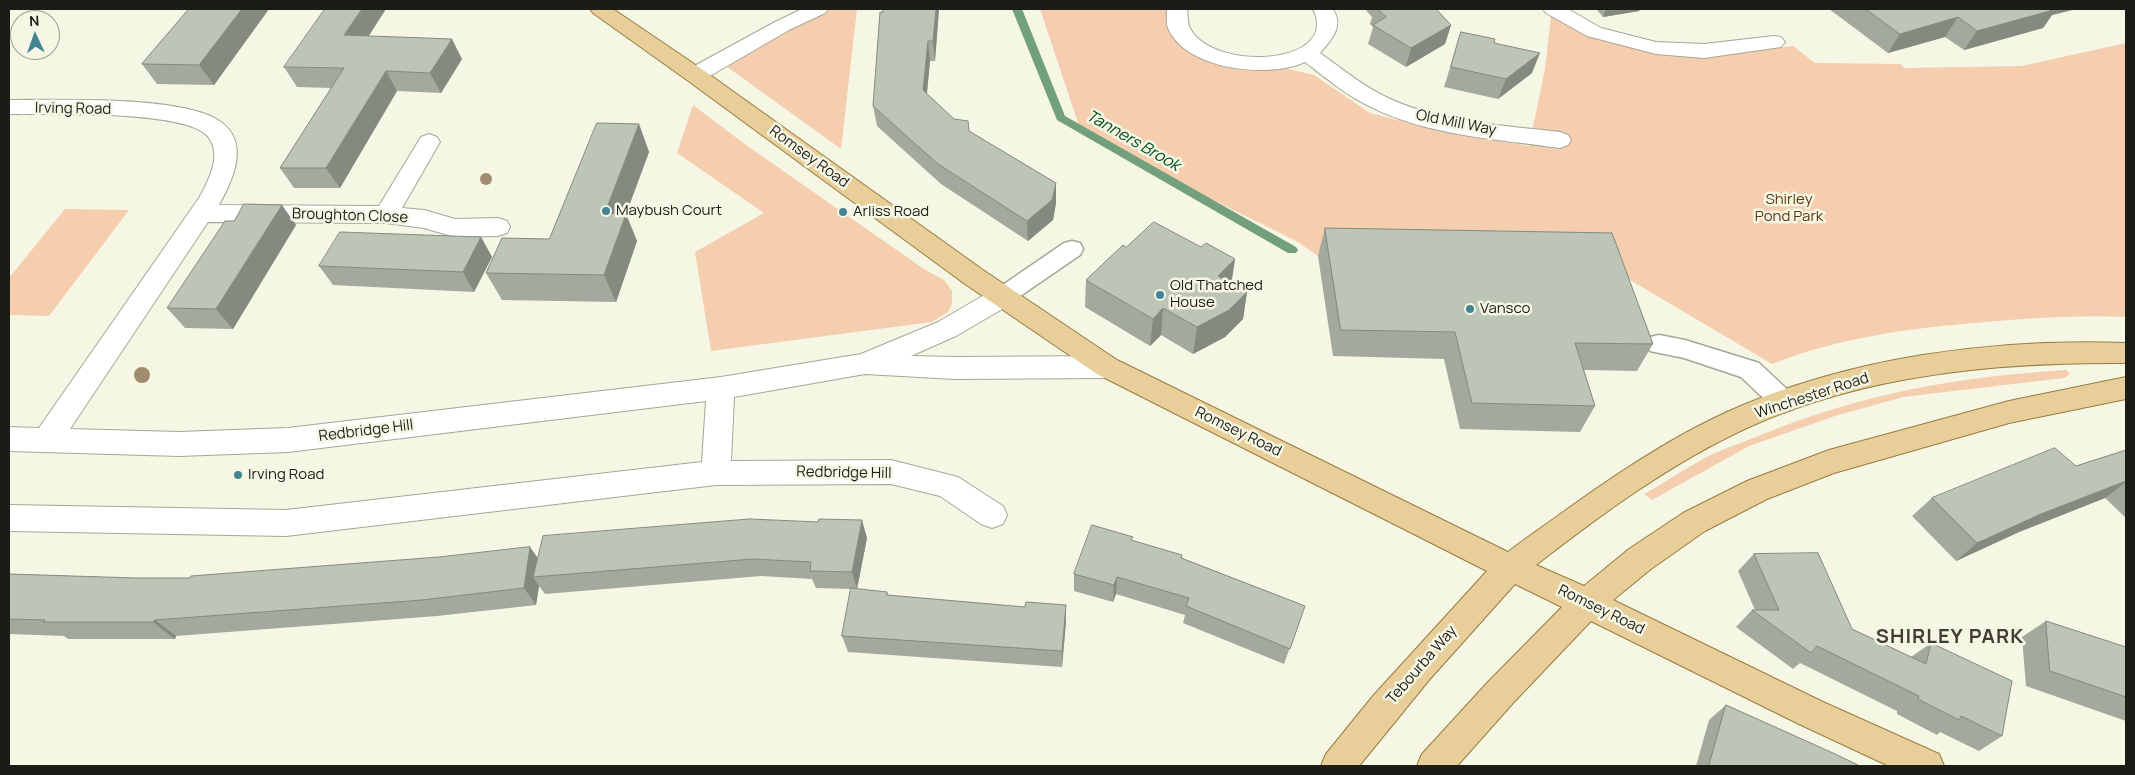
<!DOCTYPE html>
<html>
<head>
<meta charset="utf-8">
<style>
  body { margin:0 }
  #map { position:relative; width:2135px; height:775px; overflow:hidden; background:#f6f6e4; font-family:Manrope,sans-serif }
  canvas { display:block }
  .frame { position:absolute; inset:0; border:10px solid #1c1c16; pointer-events:none }
  .north { position:absolute; left:10px; top:10px; width:50px; height:50px; box-sizing:border-box; background:#f6f6e4; border:1px solid #9f9f92; border-radius:50%; rotate:357deg; font-size:14px; font-weight:700; line-height:20px; text-align:center; color:#1c1c16 }
  .north::after { content:''; display:block; margin:auto; width:18px; height:22px; background:#428395; clip-path:polygon(50% 0,100% 100%,50% 72%,0 100%) }
</style>
</head>
<body>
<div id="map">
<canvas width="2135" height="775"></canvas>
<div class="frame"></div>
<div class="north">N</div>
</div>
<script>
const context = document.querySelector('canvas').getContext('2d');
context.lineJoin = 'round';
function paint(path, color) { context.fillStyle = color; context.fill(path, 'evenodd'); }
function trace(path, color, width, dash) { context.strokeStyle = color; context.lineWidth = width; context.lineCap = dash ? 'butt' : 'round'; context.setLineDash(dash || []); context.stroke(path); }
function drawText(font, color, halo, rows, align = 'center') {
  context.font = font + ' Manrope,sans-serif'; context.lineWidth = 5; context.setLineDash([]); context.textBaseline = 'middle'; context.strokeStyle = halo; context.fillStyle = color; for (const [text, x, y, turn = 0] of rows) {
    context.save(); context.translate(x, y); context.rotate((+turn || 0) * Math.PI / 180); context.textAlign = isNaN(turn) ? turn : align; if (halo) context.strokeText(text, 0, 0); context.fillText(text, 0, 0); context.restore();
  }
}
paint(new Path2D(`
  M 818,9 L 857,9 L 841,149 L 719,61 Z
  M 1040,9 L 1167,9 L 1171,29 L 1217,63 L 1246,70 L 1288,69 L 1314,75 L 1370,113 L 1443,132 L 1529,146 L 1545,69 L 1551,16 L 1589,35 L 1710,56 L 1793,46 L 1815,63 L 1901,64 L 1904,68 L 2022,66 L 2126,43 L 2126,317 C 2079,315 2032,318 1985,322 C 1912,328 1840,337 1772,364 L 1598,261 L 1318,256 L 1298,242 L 1082,135 Z
  M 693,105 L 746,145 L 924,269 L 944,280 L 952,291 L 952,304 L 948,312 L 932,322 L 711,351 L 695,252 L 764,213 L 677,153 Z
  M 65,209 L 129,210 L 49,316 L 9,315 L 9,278 Z
  M 2066,370 L 2070,374 L 2064,378 L 1903,397 L 1835,416 L 1749,446 L 1652,500 L 1644,494 C 1664,483 1683,470 1703,459 C 1720,450 1738,444 1756,437 C 1860,394 1954,377 2066,370 Z`), '#f4ceae');
paint(new Path2D(`
  M 1012,9 L 1022,9 L 1065,116 L 1296,247 L 1298,250 L 1296,253 L 1288,253 L 1057,120 Z`), '#73a07c');
const lane = new Path2D(`
  M 1072,241 L 1080,243 L 1083,249 L 1080,255 L 1010,303 L 1002,306 L 994,303 L 990,297 L 994,291 L 1064,243 Z
  M 1659,335 L 1685,340 L 1759,363 L 1793,395 L 1797,402 L 1793,409 L 1784,412 L 1775,409 L 1741,377 L 1684,358 L 1650,351 L 1647,344 L 1650,337 Z`);
const street = new Path2D(`
  M 802,9 L 828,9 L 825,13 L 789,30 L 703,80 L 695,82 L 687,80 L 684,75 L 687,70 L 775,22 Z
  M 1167,9 L 1187,9 C 1188,14 1187,23 1190,28 C 1212,72 1341,66 1313,9 L 1333,9 C 1344,27 1332,39 1320,53 C 1342,69 1363,86 1388,98 C 1441,123 1502,125 1560,132 L 1568,135 L 1571,140 L 1568,145 L 1560,148 C 1497,139 1429,136 1371,107 C 1347,96 1326,78 1305,62 C 1269,79 1185,70 1168,28 C 1166,23 1167,14 1167,9 Z
  M 1543,9 L 1568,9 L 1601,28 L 1656,42 L 1704,44 L 1774,36 L 1781,37 L 1785,42 L 1781,47 L 1704,58 L 1656,54 L 1587,36 L 1546,13 Z
  M 9,100 C 55,100 186,95 221,122 C 250,143 233,180 219,205 L 379,206 L 421,137 L 429,134 L 437,137 L 440,142 L 402,208 L 424,210 L 455,219 L 498,218 L 507,221 L 510,227 L 507,233 L 498,236 L 455,237 L 424,228 L 386,223 L 208,222 L 70,429 L 179,432 L 288,428 L 721,377 L 861,354 L 938,322 L 993,290 L 1002,287 L 1011,290 L 1015,297 L 1011,304 L 956,336 L 911,356 L 955,357 L 1107,356 L 1117,360 L 1121,367 L 1117,374 L 1107,378 L 955,379 L 865,374 L 734,397 L 731,461 L 891,460 L 958,477 L 1003,506 L 1007,515 L 1003,524 L 992,528 L 981,524 L 940,496 L 891,484 L 716,485 L 286,536 L 9,531 L 9,505 L 286,510 L 702,462 L 706,401 L 288,452 L 179,456 L 9,451 L 9,427 L 39,428 L 199,198 C 208,182 222,156 209,138 C 191,109 45,115 9,114 Z`);
const primary = new Path2D(`
  M 590,9 L 613,9 L 703,70 L 983,270 L 1117,360 L 1508,552 C 1527,537 1547,524 1566,510 C 1618,473 1670,438 1727,412 C 1849,357 1994,338 2126,343 L 2126,363 C 1999,362 1866,374 1749,427 C 1672,462 1602,514 1536,565 L 1584,586 L 1629,549 L 1683,513 L 1747,481 L 1829,450 L 2009,401 L 2126,377 L 2126,399 L 2009,423 L 1834,473 L 1767,499 L 1705,531 L 1651,569 L 1613,600 L 1823,702 L 1939,754 L 1944,766 L 1889,766 L 1799,724 L 1591,621 L 1513,703 L 1457,766 L 1417,766 L 1422,754 L 1489,681 L 1562,607 L 1515,584 L 1429,680 L 1359,766 L 1321,766 L 1326,754 L 1373,696 L 1487,571 L 1097,374 L 965,284 L 687,80 L 593,13 Z`);
trace(lane, '#a7a696', 3);
trace(street, '#a7a696', 2);
trace(primary, '#977c40', 2);
paint(lane, '#fff');
paint(street, '#fff');
paint(primary, '#e8cf9a');
context.fillStyle = '#a28c6e';
for (const [x, y, r] of [
  [486,179,6],
  [142,375,8]
]) { context.beginPath(); context.arc(x, y, r, 0, 2 * Math.PI); context.fill(); }
paint(new Path2D(`
  M 189,9 L 269,9 L 214,85 L 157,84 L 142,64 Z
  M 883,9 L 939,9 L 935,61 L 930,61 L 927,94 L 954,119 L 1056,203 L 1053,220 L 1028,241 L 941,184 L 877,126 L 873,106 Z
  M 1365,9 L 1436,9 L 1451,25 L 1445,44 L 1406,67 L 1368,44 L 1373,27 L 1370,24 L 1372,17 Z
  M 1596,9 L 1640,9 L 1639,11 L 1603,17 Z
  M 1829,9 L 2076,9 L 2052,15 L 2043,28 L 1964,50 L 1945,37 L 1888,53 Z
  M 1461,32 L 1532,73 L 1498,99 L 1444,87 Z
  M 368,36 L 462,59 L 441,93 L 397,91 L 340,188 L 294,188 L 280,168 L 331,88 L 297,87 L 284,67 Z
  M 639,124 L 649,152 L 626,214 L 637,241 L 616,302 L 502,300 L 486,273 L 549,239 Z
  M 296,225 L 233,329 L 185,328 L 167,308 Z
  M 1325,228 L 1653,344 L 1637,371 L 1584,370 L 1595,406 L 1580,432 L 1460,429 L 1444,359 L 1333,356 L 1318,256 Z
  M 481,237 L 492,257 L 474,292 L 333,285 L 319,266 Z
  M 1126,247 L 1201,247 L 1235,259 L 1231,283 L 1247,292 L 1243,319 L 1225,337 L 1193,354 L 1161,335 L 1150,346 L 1085,307 L 1086,280 Z
  M 2126,450 L 2126,518 L 2105,498 L 2019,532 L 1956,561 L 1912,516 L 1932,498 L 2076,466 Z
  M 867,538 L 857,589 L 887,592 L 888,595 L 1025,607 L 1066,605 L 1066,621 L 1062,667 L 848,652 L 842,636 L 851,589 L 816,588 L 812,579 L 761,576 L 545,594 L 539,586 L 536,605 L 437,616 L 176,636 L 175,639 L 68,639 L 64,636 L 9,634 L 9,574 L 136,578 L 190,578 L 538,558 Z
  M 1132,541 L 1182,558 L 1305,606 L 1284,664 L 1183,623 L 1185,615 L 1116,594 L 1113,602 L 1074,591 L 1074,574 Z
  M 1754,554 L 1852,629 L 1911,657 L 1931,643 L 2002,736 L 1979,751 L 1940,732 L 1937,735 L 1897,714 L 1897,711 L 1800,663 L 1793,669 L 1736,627 L 1752,610 L 1755,610 L 1738,571 Z
  M 2046,621 L 2126,647 L 2126,721 L 2026,686 L 2022,637 Z
  M 1726,705 L 1860,766 L 1696,766 L 1709,720 Z`), '#a3a99d');
paint(new Path2D(`
  M 242,9 L 269,9 L 214,85 L 199,65 Z
  M 362,9 L 386,9 L 356,56 L 344,35 Z
  M 936,9 L 939,9 L 935,61 L 933,41 Z
  M 1606,9 L 1640,9 L 1639,11 L 1603,17 Z
  M 2041,9 L 2076,9 L 2052,15 L 2043,28 L 1964,50 L 1977,31 Z
  M 1958,17 L 1945,37 L 1888,53 L 1900,34 Z
  M 1451,25 L 1445,44 L 1406,67 L 1411,48 Z
  M 452,39 L 462,59 L 441,93 L 430,73 Z
  M 928,41 L 930,61 L 925,111 L 923,90 Z
  M 1540,53 L 1532,73 L 1498,99 L 1506,79 Z
  M 386,71 L 397,91 L 340,188 L 326,168 Z
  M 639,124 L 649,152 L 626,214 L 637,241 L 616,302 L 604,275 L 605,213 Z
  M 1056,183 L 1056,203 L 1053,220 L 1028,241 L 1027,221 Z
  M 282,205 L 296,225 L 233,329 L 216,309 Z
  M 481,237 L 492,257 L 474,292 L 463,272 Z
  M 1235,259 L 1231,286 L 1218,276 Z
  M 1247,292 L 1243,319 L 1225,337 L 1193,354 L 1197,327 Z
  M 1163,308 L 1161,335 L 1150,346 L 1153,319 Z
  M 2126,481 L 2126,482 L 2105,498 L 2019,532 L 1956,561 L 1977,543 L 2041,514 Z
  M 862,520 L 867,538 L 857,589 L 852,572 Z
  M 530,547 L 542,564 L 533,577 L 539,586 L 536,605 L 524,588 Z
  M 1117,577 L 1116,594 L 1113,602 L 1114,585 Z
  M 1066,605 L 1066,621 L 1062,667 L 1062,651 Z
  M 155,620 L 176,636 L 175,639 L 153,622 Z`), '#848a7f');
const building = new Path2D(`
  M 189,9 L 242,9 L 199,65 L 142,64 Z
  M 325,9 L 362,9 L 344,35 L 452,39 L 430,73 L 386,71 L 326,168 L 280,168 L 344,68 L 284,67 Z
  M 883,9 L 936,9 L 933,41 L 928,41 L 923,90 L 954,119 L 968,121 L 969,131 L 1056,183 L 1052,200 L 1027,221 L 938,164 L 873,106 L 880,12 L 883,12 Z
  M 1378,9 L 1436,9 L 1451,25 L 1411,48 L 1373,25 L 1386,17 Z
  M 1866,9 L 2057,9 L 1977,31 L 1958,17 L 1900,34 Z
  M 1461,32 L 1495,39 L 1494,43 L 1540,53 L 1506,79 L 1451,67 Z
  M 597,123 L 639,124 L 605,213 L 626,214 L 604,275 L 486,273 L 502,238 L 549,239 Z
  M 244,204 L 282,205 L 216,309 L 167,308 L 225,221 L 234,221 Z
  M 1154,222 L 1201,247 L 1206,243 L 1235,259 L 1218,276 L 1247,292 L 1229,310 L 1197,327 L 1163,308 L 1153,319 L 1086,280 L 1123,245 L 1126,247 Z
  M 1325,228 L 1612,233 L 1653,344 L 1575,343 L 1595,406 L 1472,403 L 1455,332 L 1341,330 Z
  M 340,232 L 481,237 L 463,272 L 319,266 Z
  M 2055,448 L 2076,466 L 2126,450 L 2126,481 L 2041,514 L 1977,543 L 1932,498 Z
  M 750,519 L 818,522 L 819,519 L 862,520 L 852,572 L 810,571 L 811,562 L 753,559 L 533,577 L 543,536 Z
  M 1092,525 L 1133,537 L 1131,540 L 1182,555 L 1181,558 L 1305,606 L 1290,649 L 1186,606 L 1189,598 L 1117,577 L 1114,585 L 1074,574 Z
  M 530,547 L 524,588 L 422,600 L 155,620 L 153,622 L 43,622 L 45,620 L 9,619 L 9,574 L 136,578 L 190,578 L 191,576 L 439,557 Z
  M 1818,553 L 1852,629 L 1926,664 L 1931,643 L 2012,681 L 2002,736 L 1961,716 L 1959,720 L 1918,699 L 1919,696 L 1817,646 L 1811,653 L 1752,610 L 1779,610 L 1754,554 Z
  M 851,588 L 887,592 L 887,595 L 1025,607 L 1026,602 L 1066,605 L 1062,651 L 842,636 Z
  M 2046,621 L 2126,647 L 2126,697 L 2050,671 Z
  M 1726,705 L 1833,753 L 1860,766 L 1709,766 Z`);
paint(building, '#bdc5b6');
trace(building, '#848a7f', 1);
for (const [x, y, r, color] of [
  [606,211,5,"#428395"],
  [843,212,5,"#428395"],
  [1160,295,5,"#428395"],
  [1470,309,5,"#428395"],
  [238,475,5,"#428395"]
]) { const dot = new Path2D(); dot.arc(x, y, r, 0, 2 * Math.PI); context.fillStyle = color; context.fill(dot); trace(dot, '#f6f6e4', 2); }
drawText('15px', '#1c1c16', '#f6f6e4', [
  ["Irving Road",73,109,1],
  ["Old Mill Way",1456,123,11],
  ["Romsey Road",809,157,36],
  ["Broughton Close",350,216,2],
  ["Winchester Road",1812,396,-18],
  ["Redbridge Hill",366,431,-7],
  ["Romsey Road",1238,432,26],
  ["Redbridge Hill",844,473,1],
  ["Romsey Road",1601,610,26],
  ["Tebourba Way",1422,665,-49]
]);
drawText('15px', '#5d360e', '#f6f6e4', [
  ["Shirley",1789,200],
  ["Pond Park",1789,217]
]);
drawText('15px', '#1c1c16', '#f6f6e4', [
  ["Maybush Court",616,211],
  ["Arliss Road",853,212],
  ["Old Thatched",1170,286],
  ["House",1170,303],
  ["Vansco",1480,309],
  ["Irving Road",248,475]
], 'left');
drawText('italic 16px', '#005023', '#f6f6e4', [
  ["Tanners Brook",1133,141,30]
]);
context.letterSpacing = '1px';
drawText('bold 20px', '#3f3e30', '#f6f6e4', [
  ["SHIRLEY PARK",1950,637]
]);
context.letterSpacing = '0px';
</script>
</body>
</html>
